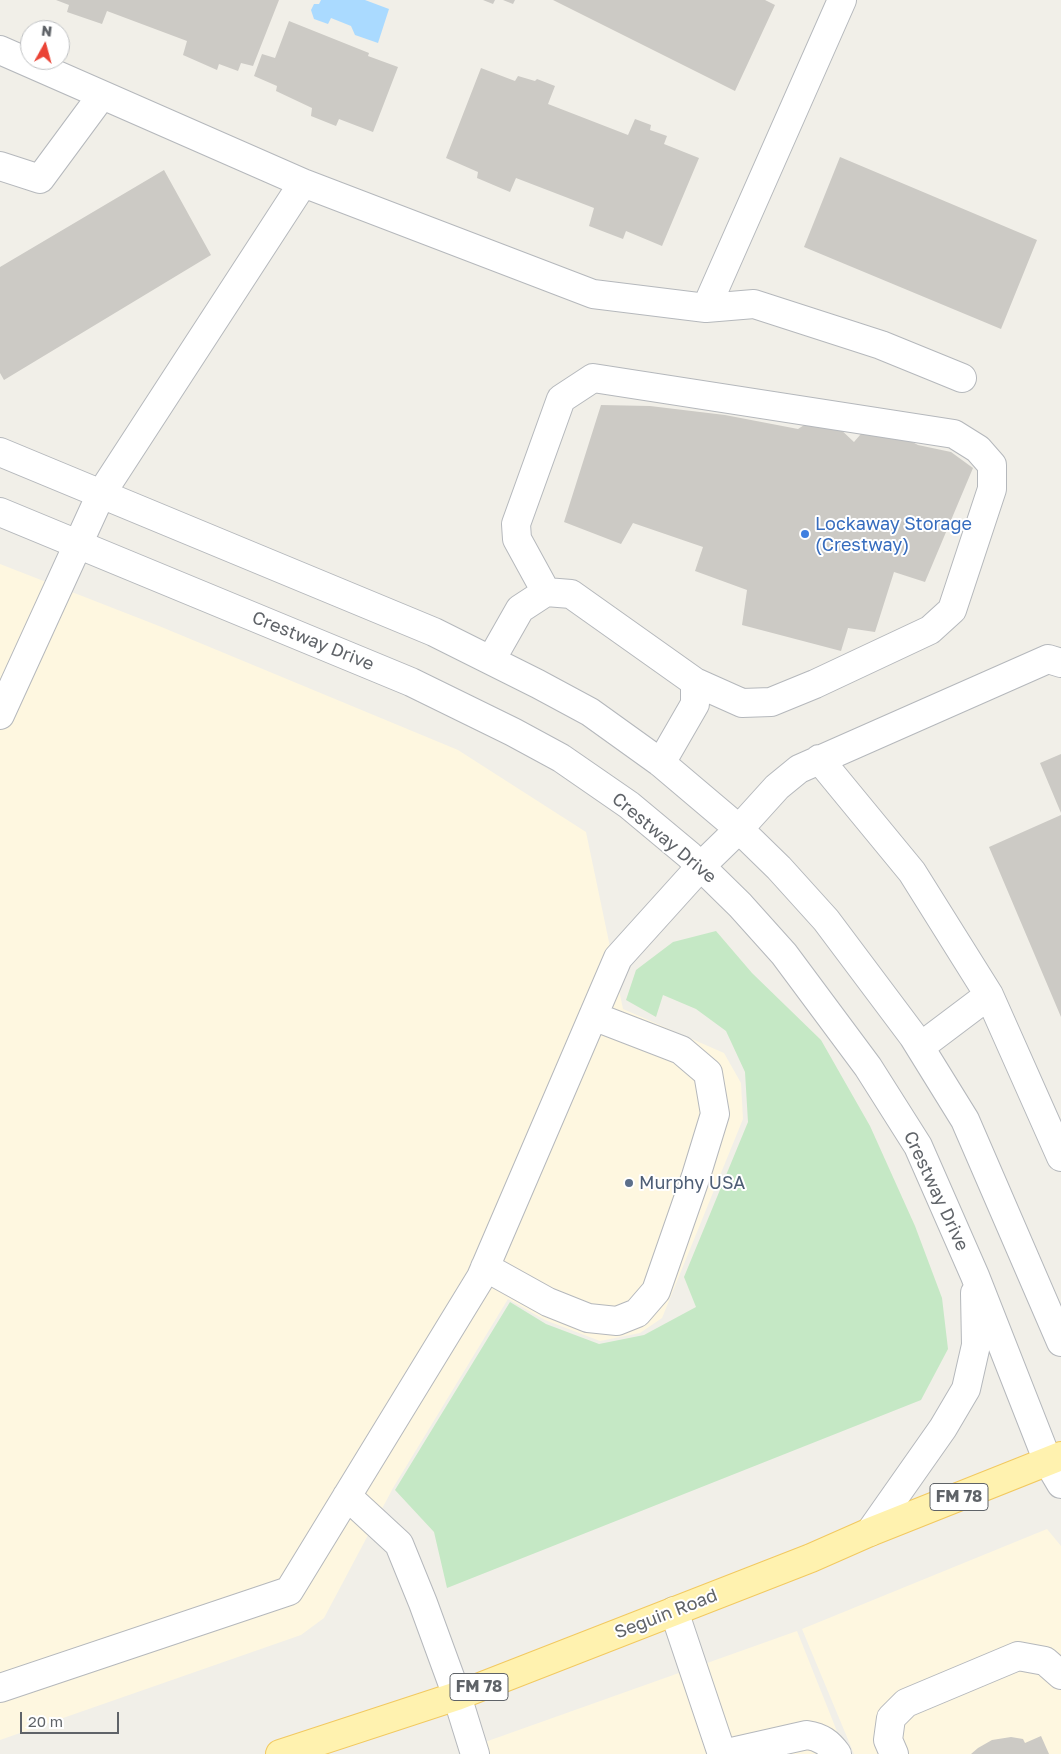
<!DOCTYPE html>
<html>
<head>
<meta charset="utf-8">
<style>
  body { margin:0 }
  #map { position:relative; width:1061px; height:1754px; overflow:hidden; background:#f1efe8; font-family:"Golos Text",sans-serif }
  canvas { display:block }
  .north { position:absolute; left:20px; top:20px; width:50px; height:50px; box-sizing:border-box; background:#fff; border:1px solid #bfc1c3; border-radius:50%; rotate:7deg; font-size:14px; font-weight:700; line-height:20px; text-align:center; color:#5f6368 }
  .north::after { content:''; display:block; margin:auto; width:18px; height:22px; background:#ea4335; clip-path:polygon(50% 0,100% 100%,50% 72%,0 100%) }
  .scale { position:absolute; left:20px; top:1712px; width:99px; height:22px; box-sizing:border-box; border:2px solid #5f6368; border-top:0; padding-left:6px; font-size:15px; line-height:18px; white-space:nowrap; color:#5f6368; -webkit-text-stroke:4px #fff; paint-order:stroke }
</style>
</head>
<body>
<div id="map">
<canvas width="1061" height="1754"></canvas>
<div class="north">N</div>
<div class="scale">20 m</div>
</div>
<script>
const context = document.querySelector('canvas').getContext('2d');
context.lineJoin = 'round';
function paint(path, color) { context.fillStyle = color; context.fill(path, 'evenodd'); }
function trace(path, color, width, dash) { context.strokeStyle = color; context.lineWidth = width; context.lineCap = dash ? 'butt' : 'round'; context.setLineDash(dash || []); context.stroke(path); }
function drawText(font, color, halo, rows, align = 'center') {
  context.font = font + ' "Golos Text",sans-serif'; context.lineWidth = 4; context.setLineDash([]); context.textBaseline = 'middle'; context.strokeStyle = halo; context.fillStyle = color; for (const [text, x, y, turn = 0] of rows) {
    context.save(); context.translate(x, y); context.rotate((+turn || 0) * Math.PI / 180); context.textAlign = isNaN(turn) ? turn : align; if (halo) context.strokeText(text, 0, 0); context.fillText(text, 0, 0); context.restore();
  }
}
paint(new Path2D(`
  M 0,564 L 159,626 L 458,750 L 586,832 L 623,1009 L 724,1053 L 741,1083 L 743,1119 L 662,1318 L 640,1333 L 600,1341 L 545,1320 L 508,1299 L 393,1488 L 324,1618 L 301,1635 L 0,1740 Z
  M 1047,1529 L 1061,1546 L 1061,1754 L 854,1754 L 802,1629 Z
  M 797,1631 L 846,1754 L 489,1754 L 485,1742 Z`), '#fef7e0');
paint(new Path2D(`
  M 716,931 L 752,973 L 821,1040 L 870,1126 L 915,1226 L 942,1298 L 948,1349 L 921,1400 L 447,1588 L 434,1532 L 395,1490 L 510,1302 L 546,1324 L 599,1344 L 644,1335 L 696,1307 L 684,1277 L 748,1122 L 745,1072 L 726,1031 L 696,1009 L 663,995 L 656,1017 L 626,1000 L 636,970 L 673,942 Z`), '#c5e8c5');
paint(new Path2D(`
  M 321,0 L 365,0 L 389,9 L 378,43 L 355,35 L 351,26 L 331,18 L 328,24 L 314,19 L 311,10 L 314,4 L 319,4 Z`), '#aadaff');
paint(new Path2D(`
  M 56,0 L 279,0 L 253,66 L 241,63 L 238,71 L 219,64 L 217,70 L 183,55 L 187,41 L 107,11 L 102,24 L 67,12 L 69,5 Z
  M 483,0 L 495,0 L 493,4 Z
  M 503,0 L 515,0 L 513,4 Z
  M 553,0 L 765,0 L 775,5 L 735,91 Z
  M 289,21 L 369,53 L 368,56 L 398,67 L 373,132 L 339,119 L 336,126 L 311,116 L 312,108 L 276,91 L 277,86 L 254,76 L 262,54 L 275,58 Z
  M 481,68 L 515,81 L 518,76 L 535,81 L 537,79 L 555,86 L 548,104 L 628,135 L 635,119 L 651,125 L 650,130 L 667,136 L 664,144 L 699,158 L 662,246 L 626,231 L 623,239 L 589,226 L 594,208 L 516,178 L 510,192 L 477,178 L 478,172 L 446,158 Z
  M 840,157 L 1037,240 L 1001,329 L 804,247 Z
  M 164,170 L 211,255 L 4,380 L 0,373 L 0,267 Z
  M 601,405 L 650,406 L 725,415 L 798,429 L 823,413 L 854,442 L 872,421 L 918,445 L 951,452 L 973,468 L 925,582 L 894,572 L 875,632 L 848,628 L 841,651 L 742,625 L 747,590 L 695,571 L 703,547 L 633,523 L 621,544 L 564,522 Z
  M 1061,754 L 1061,813 L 1040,763 Z
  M 1061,815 L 1061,1017 L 989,847 Z
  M 1041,1736 L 1049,1754 L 971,1754 L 978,1748 L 992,1740 L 1011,1737 L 1023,1739 L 1025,1743 Z`), '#cccac5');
const minor = new Path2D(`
  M 0,50 L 303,183 L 593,294 L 706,308 L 842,0
  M 0,166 L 40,179 L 102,95
  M 706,308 L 754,304 L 881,345 L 962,378
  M 0,452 L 434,632 L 538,684 L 590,712 L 661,763 L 739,829 L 779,868 L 826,920 L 913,1036 L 965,1120 L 1061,1342
  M 0,512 L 411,682 L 513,732 L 561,758 L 629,805 L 689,855 L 740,905 L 784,954 L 868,1067 L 918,1146 L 975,1276 L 1048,1462 L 1061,1484
  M 546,592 L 517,539 L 516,524 L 561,399 L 593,378 L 954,434 L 978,449 L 992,465 L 992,489 L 952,610 L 930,630 L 815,684 L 771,702 L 742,703 L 695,682
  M 491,660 L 520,609 L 546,592 L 571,594 L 695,682 L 695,704 L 661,763
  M 0,715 L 101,494 L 303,183
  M 819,759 L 912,872 L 989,995 L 1061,1157
  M 920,1047 L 989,995
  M 485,1267 L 548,1302 L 588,1318 L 617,1321 L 637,1313 L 656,1291 L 696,1176 L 715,1114 L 708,1073 L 681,1050 L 593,1016
  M 347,1496 L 399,1544 L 423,1603 L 457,1696 L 475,1754
  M 870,1532 L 943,1428 L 966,1389 L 976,1345 L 975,1293
  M 674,1611 L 722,1754
  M 0,1688 L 289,1591 L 481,1277 L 618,958 L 701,866 L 739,829 L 777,787 L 799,769 L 1048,659 L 1061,663
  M 723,1754 L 807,1735 C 821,1737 829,1743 837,1754
  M 894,1754 L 888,1740 L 891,1718 L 906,1703 L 1018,1656 L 1045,1661 L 1061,1675`);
const major = new Path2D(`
  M 280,1754 L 457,1696 L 811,1558 L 870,1532 L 1061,1456`);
trace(minor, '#b5b8bc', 30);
trace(major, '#f2c960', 30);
trace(minor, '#fff', 28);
trace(major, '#fff2af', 28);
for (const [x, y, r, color] of [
  [805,534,5,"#3f7fe0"],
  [629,1183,5,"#5c6f8a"]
]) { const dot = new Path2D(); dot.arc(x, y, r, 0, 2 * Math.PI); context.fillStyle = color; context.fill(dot); trace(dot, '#fff', 2); }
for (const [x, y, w] of [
  [959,1497,58],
  [479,1687,58]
]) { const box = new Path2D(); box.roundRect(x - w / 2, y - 13.5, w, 27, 4); context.fillStyle = '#fff'; context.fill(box); trace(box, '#5f6368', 1); }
drawText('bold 16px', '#5f6368', null, [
  ["FM 78",959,1497],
  ["FM 78",479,1687]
]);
drawText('18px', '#366cbe', '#fff', [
  ["Lockaway Storage",815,524],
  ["(Crestway)",815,545]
], 'left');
drawText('18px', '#5f6368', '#fff', [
  ["Crestway Drive",313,641,22],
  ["Crestway Drive",664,838,40],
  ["Crestway Drive",936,1191,65],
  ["Seguin Road",666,1614,-21]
]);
drawText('18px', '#4e5e75', '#fff', [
  ["Murphy USA",639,1183]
], 'left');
</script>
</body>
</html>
